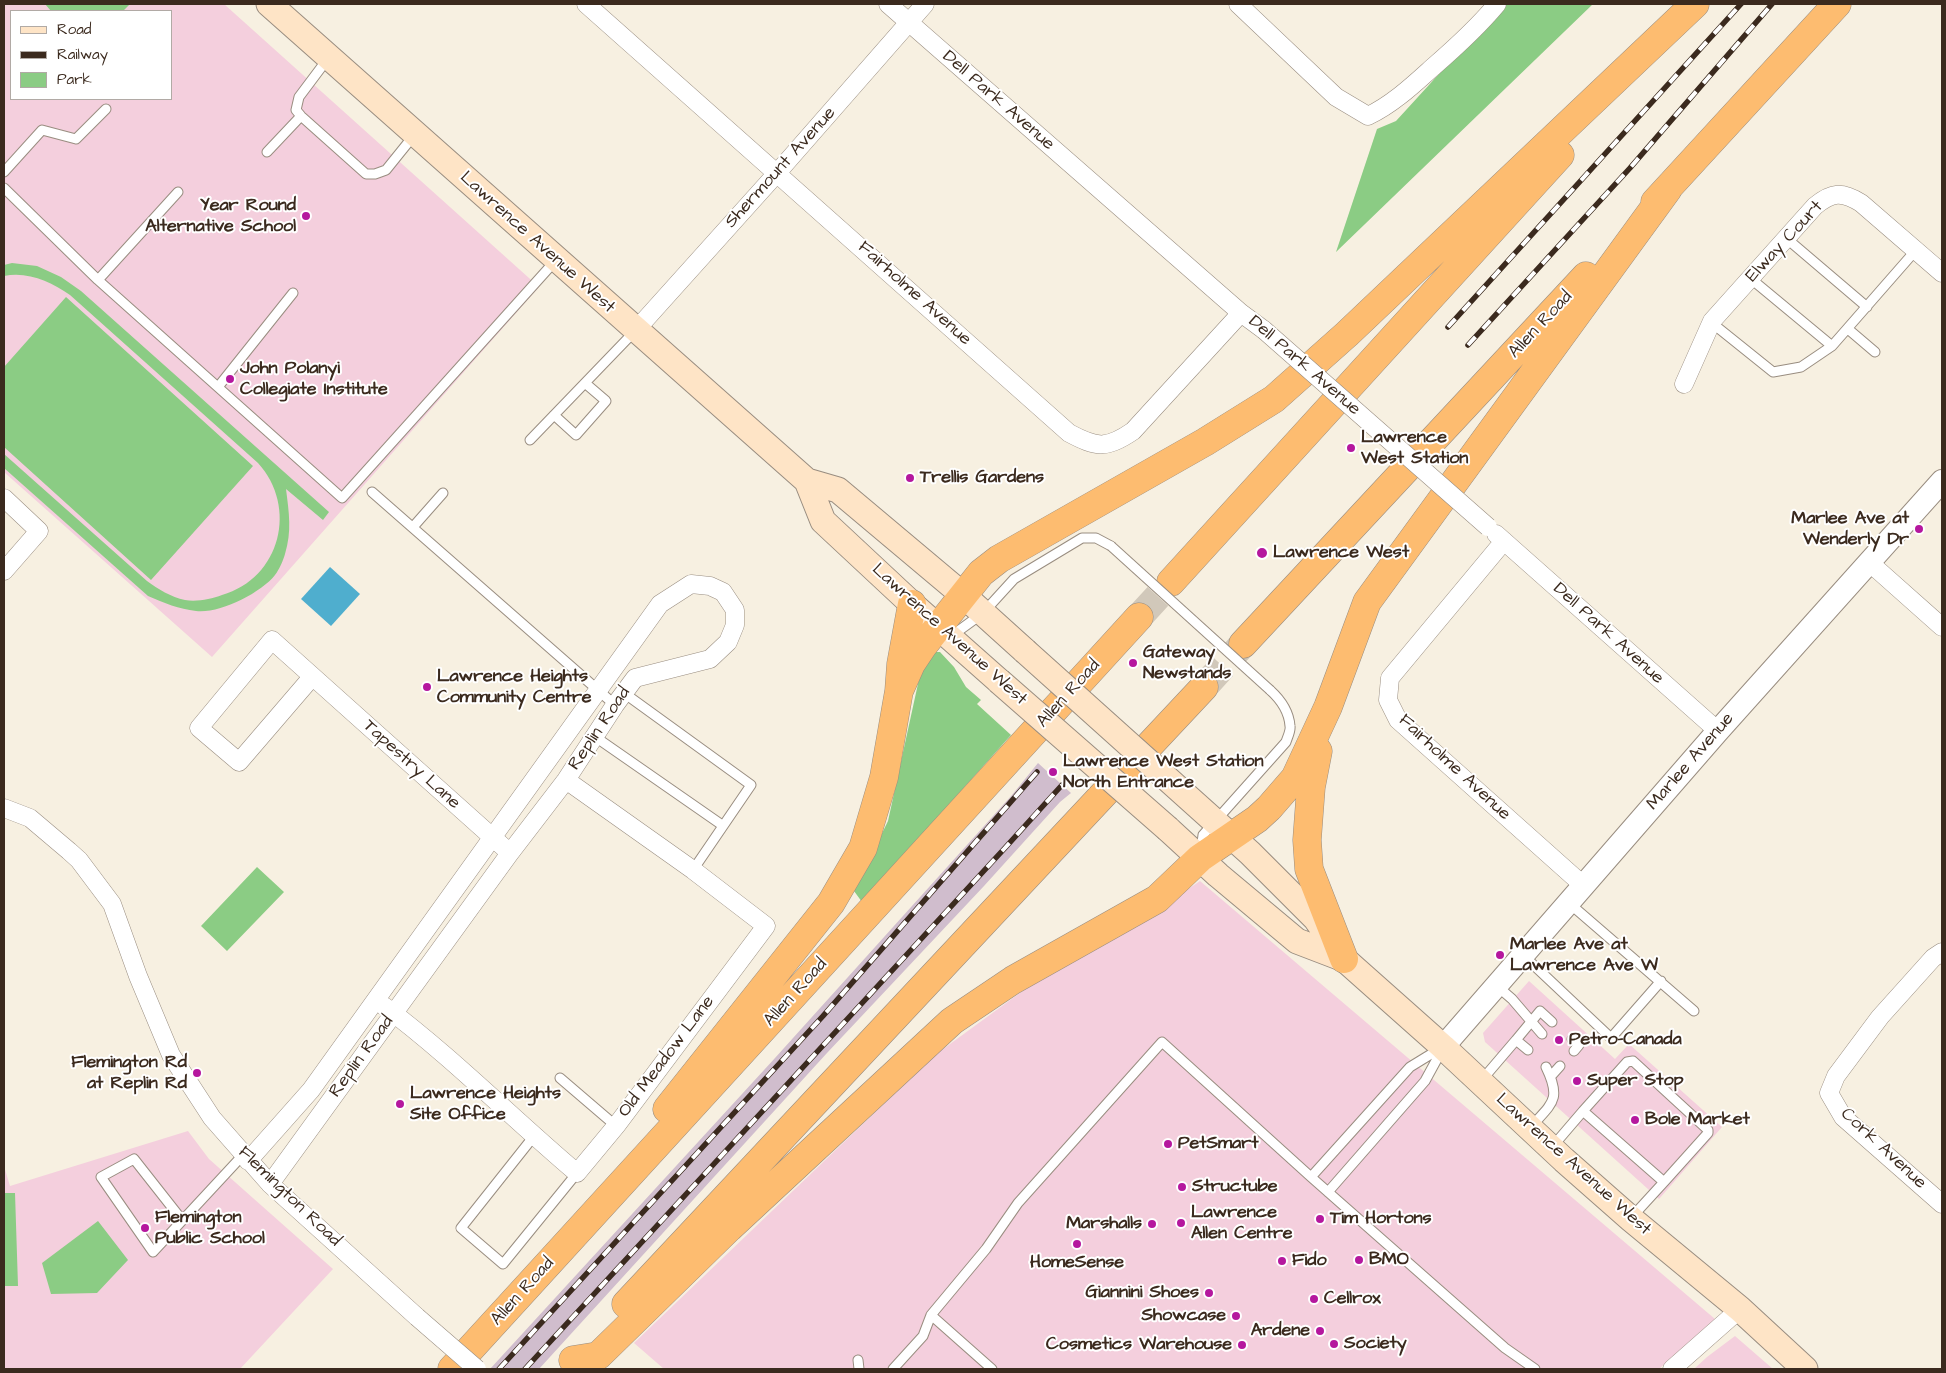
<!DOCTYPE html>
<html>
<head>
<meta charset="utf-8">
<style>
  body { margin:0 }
  #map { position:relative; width:1946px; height:1373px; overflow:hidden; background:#f7f0e1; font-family:"Architects Daughter",sans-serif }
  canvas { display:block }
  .frame { position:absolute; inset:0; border:5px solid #3b2a1e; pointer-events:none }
  .legend { position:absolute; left:10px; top:10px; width:162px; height:90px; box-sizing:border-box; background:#fff; border:1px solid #b1aaa5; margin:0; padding:6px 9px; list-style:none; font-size:15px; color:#3b2a1e }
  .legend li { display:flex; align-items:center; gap:10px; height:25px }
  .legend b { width:25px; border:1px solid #b1aaa5 }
</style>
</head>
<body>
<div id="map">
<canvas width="1946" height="1373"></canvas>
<div class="frame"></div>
<ul class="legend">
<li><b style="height:6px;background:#fee4c6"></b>Road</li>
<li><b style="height:6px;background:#3b2a1e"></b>Railway</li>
<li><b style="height:14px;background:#8bcc84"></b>Park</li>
</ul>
</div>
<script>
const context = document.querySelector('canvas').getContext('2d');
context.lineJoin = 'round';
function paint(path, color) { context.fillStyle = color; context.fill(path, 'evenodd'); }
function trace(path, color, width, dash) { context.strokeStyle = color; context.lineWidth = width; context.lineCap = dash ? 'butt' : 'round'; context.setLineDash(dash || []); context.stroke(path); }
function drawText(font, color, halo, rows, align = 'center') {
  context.font = font + ' "Architects Daughter",sans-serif'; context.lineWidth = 4; context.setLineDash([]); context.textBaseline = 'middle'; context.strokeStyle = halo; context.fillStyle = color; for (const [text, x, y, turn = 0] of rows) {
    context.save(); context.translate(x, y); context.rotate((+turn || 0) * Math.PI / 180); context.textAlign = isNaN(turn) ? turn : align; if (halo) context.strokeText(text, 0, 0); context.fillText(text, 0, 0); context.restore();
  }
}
paint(new Path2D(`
  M 4,4 L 224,4 L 539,287 L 212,657 L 4,472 ZM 11,11 L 171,11 L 171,99 L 11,99 Z
  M 1200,881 L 1715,1319 L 1659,1369 L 664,1369 L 634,1343 L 935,1055 L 1028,987 L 1156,911 Z
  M 1529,981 L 1615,1059 L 1629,1044 L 1722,1127 L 1659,1199 L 1485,1042 L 1483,1033 Z
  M 188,1131 L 209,1159 L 333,1269 L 240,1369 L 4,1369 L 4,1166 L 10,1186 Z
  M 1735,1336 L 1773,1369 L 1694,1369 L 1707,1357 Z`), '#f4cfdd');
paint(new Path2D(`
  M 1038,763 L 1071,793 L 1060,802 L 984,886 L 827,1053 L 539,1369 L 490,1369 L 775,1058 L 1012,795 Z`), '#d0bdcd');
paint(new Path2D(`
  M 45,4 L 130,4 L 123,11 L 51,11 Z
  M 1503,4 L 1593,4 L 1336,252 L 1377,129 L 1396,121 Z
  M 12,263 L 37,266 L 61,277 L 81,291 L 329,512 L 323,520 L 286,489 C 289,513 292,531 285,554 C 283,561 279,570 275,575 C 261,593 219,614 196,611 C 179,609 164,603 148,596 L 4,468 L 4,454 L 147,581 C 158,589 171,597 185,600 C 197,602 211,599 222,595 C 281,578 298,507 258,463 L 70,295 C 51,282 28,271 4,276 L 4,265 Z
  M 66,297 L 253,466 L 151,580 L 4,447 L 4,367 Z
  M 934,652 L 940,652 L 954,667 L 966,687 L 981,700 L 977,704 L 1011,735 L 862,902 L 854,891 L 888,821 L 921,670 Z
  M 257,867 L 284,892 L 227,951 L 201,926 Z
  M 4,1193 L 15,1193 L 18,1286 L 4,1286 Z
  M 98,1221 L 128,1260 L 97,1293 L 51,1294 L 42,1263 Z`), '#8bcc84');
paint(new Path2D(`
  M 330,567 L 360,594 L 331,626 L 301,599 Z`), '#4faece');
trace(new Path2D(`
  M 1139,617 L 1171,582
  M 1204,687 L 1243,644`), '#d1c8ba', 28, [28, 14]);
const service = new Path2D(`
  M 329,57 L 299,97 L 296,110 L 301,116 L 366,174 L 375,174 L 386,170 L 415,134
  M 267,152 L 301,116
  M 4,172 L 42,130 L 76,139 L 106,109
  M 4,188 L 98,280 L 342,498 L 556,260
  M 1786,238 L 1867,307
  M 1750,278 L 1832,346
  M 98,280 L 178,192
  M 1712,323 L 1773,372 L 1801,367 L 1832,346 L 1916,250
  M 1848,329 L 1875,352
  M 218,387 L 293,293
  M 554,415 L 576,435 L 606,401 L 585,383
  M 530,440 L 635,331
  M 372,492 L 615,705
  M 413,527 L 443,493
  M 950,637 L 983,613 L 1014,579 L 1082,538 L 1096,538 L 1111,546
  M 624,693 L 751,785 L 693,870
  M 594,736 L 722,825
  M 1201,850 L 1203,835 L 1286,742 C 1287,738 1291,731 1290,726 C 1289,712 1280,699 1270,690
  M 1569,903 L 1694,1011
  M 1524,956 L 1611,1038 L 1661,981
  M 1497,986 L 1512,999 L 1542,1034
  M 1572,1039 L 1579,1045 L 1574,1051
  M 1516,1040 L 1540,1011 L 1552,1022
  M 1551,1076 L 1560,1066
  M 560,1078 L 616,1126
  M 1481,1081 L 1516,1040 L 1528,1050
  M 1583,1111 L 1627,1062 L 1633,1061 L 1708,1130 L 1708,1133 L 1664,1182
  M 1530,1128 C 1552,1103 1562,1100 1546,1067
  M 534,1136 L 461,1228 L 503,1264 L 577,1173
  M 1553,1146 L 1583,1111 L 1664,1182 L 1631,1218
  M 1311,1177 L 1410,1067 L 1441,1048
  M 1328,1192 L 1425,1081 L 1443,1048
  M 182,1220 L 134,1159 L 101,1177 L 153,1252 L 243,1155
  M 858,1360 L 859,1369
  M 893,1369 L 923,1336 L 931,1315
  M 992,1369 L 931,1315 L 986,1249 L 1018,1203 L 1162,1042 L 1311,1177 L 1505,1348 L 1535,1369`);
const minor = new Path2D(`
  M 586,4 L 1069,433 C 1097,448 1107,449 1133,431 L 1241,313
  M 888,4 L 1241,313 L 1264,330
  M 1238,4 L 1336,97 L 1368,116 C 1393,104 1413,85 1433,67 C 1456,47 1478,27 1497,4
  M 635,331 L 777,173 L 925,4
  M 1684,384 L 1712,321 L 1815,206 C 1832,192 1842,191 1861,203 L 1942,273
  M 4,498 L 39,531 L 4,571
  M 1496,534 L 1718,731
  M 1504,541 L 1390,678 L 1388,700 L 1398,720 L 1584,886
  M 1870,563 L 1942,627
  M 312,677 L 239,762 L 199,728 L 272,640 L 510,853
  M 4,808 L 30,818 L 69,851 L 79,860 L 112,904 L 138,976 L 171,1055 L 212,1118 L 270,1184 L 417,1317
  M 1942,952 L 1933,958 L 1880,1017 L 1836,1076 L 1829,1093 L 1843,1117 L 1942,1204
  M 384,1006 C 452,1057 512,1118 577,1173 L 616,1126 L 766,926 L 693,870 L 566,780
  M 248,1161 L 311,1090 L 660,604 L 691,584 L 710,586 L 723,592 L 735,610 L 735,625 L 728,642 L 710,659 L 635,678 L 615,705 L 566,780 L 510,853 L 270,1184
  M 1672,1369 L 1740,1309`);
const tertiary = new Path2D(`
  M 1443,1047 L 1718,731 L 1942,481`);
const secondary = new Path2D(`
  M 269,4 L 807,481 L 823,521 L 912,604 L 999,681
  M 807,481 L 838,490 L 963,595 L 1025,651
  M 1162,774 L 1250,853 L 1316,919 L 1344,959 L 1443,1047 L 1564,1160 L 1631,1219 L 1740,1309 L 1805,1369
  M 1168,829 L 1218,875 L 1297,941 L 1344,959`);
const motorway = new Path2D(`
  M 1655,202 L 1837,4
  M 1171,582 L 1560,155
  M 1243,644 L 1586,276
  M 899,691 L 911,664 L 923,646 L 981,573 L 999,559 L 1205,442 L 1274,399 L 1347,334 L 1695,4
  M 1318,751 L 1311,787 L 1309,813 L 1307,840 L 1309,869 L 1344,959
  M 667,1109 L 831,903 L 863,848 L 884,777 L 899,691 L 901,664 L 912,604
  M 626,1304 L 1204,687
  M 573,1360 L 598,1356 L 729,1228 L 952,1021 L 1013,980 L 1157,899 L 1200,858 L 1257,819 L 1269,808 L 1295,778 L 1328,707 L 1367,602 L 1668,189
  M 452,1369 L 1139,617`);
trace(service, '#998d80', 11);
trace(minor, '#998d80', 19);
trace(tertiary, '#998d80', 24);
trace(secondary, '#998d80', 27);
trace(motorway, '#998d80', 29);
trace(service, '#fff', 9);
trace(minor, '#fff', 18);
trace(tertiary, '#fff', 22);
trace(secondary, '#fee4c6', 25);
trace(motorway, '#fdbc70', 28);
const rail = new Path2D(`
  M 1448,327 L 1741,4
  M 1468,345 L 1630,168 L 1772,4
  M 499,1369 L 823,1016 L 1037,772
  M 525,1369 L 1004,849 L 1062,785`);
trace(rail, '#3b2a1e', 5.5);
trace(rail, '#fff', 4, [11]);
const serviceBridge = new Path2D(`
  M 1111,546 L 1270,690`);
const minorBridge = new Path2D(`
  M 1264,330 L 1488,527
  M 417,1317 L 477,1369`);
const secondaryBridge = new Path2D(`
  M 1025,651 L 1162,774
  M 999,681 L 1168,829`);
trace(serviceBridge, '#998d80', 11, []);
trace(minorBridge, '#998d80', 19, []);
trace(secondaryBridge, '#998d80', 27, []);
trace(serviceBridge, '#fff', 9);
trace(minorBridge, '#fff', 18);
trace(secondaryBridge, '#fee4c6', 25);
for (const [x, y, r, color] of [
  [306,216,5,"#b5179e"],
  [230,379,5,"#b5179e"],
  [1351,448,5,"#b5179e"],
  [910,478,5,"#b5179e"],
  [1919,529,5,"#b5179e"],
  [1262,553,6,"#b5179e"],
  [1133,663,5,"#b5179e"],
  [427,687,5,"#b5179e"],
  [1053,772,5,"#b5179e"],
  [1500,955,5,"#b5179e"],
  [1559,1040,5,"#b5179e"],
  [197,1073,5,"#b5179e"],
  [1577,1081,5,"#b5179e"],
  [400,1104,5,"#b5179e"],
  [1635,1120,5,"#b5179e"],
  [1168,1144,5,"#b5179e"],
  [1182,1187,5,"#b5179e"],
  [1320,1219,5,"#b5179e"],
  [1181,1223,5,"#b5179e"],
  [1152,1224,5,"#b5179e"],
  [145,1228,5,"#b5179e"],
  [1077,1244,5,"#b5179e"],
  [1359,1260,5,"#b5179e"],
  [1282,1261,5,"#b5179e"],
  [1209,1293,5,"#b5179e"],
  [1314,1299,5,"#b5179e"],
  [1236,1316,5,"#b5179e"],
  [1320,1331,5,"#b5179e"],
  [1334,1344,5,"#b5179e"],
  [1242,1345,5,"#b5179e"]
]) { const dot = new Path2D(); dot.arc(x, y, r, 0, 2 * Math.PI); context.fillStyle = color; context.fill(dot); trace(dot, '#fff', 2); }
drawText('18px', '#3b2a1e', '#fff', [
  ["Dell Park Avenue",998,101,41],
  ["Shermount Avenue",781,168,-48],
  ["Elway Court",1785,242,-47],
  ["Lawrence Avenue West",537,243,42],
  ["Fairholme Avenue",914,294,42],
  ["Allen Road",1541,325,-47],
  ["Dell Park Avenue",1304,366,41],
  ["Dell Park Avenue",1608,634,42],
  ["Lawrence Avenue West",949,635,42],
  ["Allen Road",1069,694,-48],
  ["Replin Road",600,729,-56],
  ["Marlee Avenue",1691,762,-49],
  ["Tapestry Lane",411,765,42],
  ["Fairholme Avenue",1454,768,43],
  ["Allen Road",796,993,-48],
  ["Replin Road",362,1057,-54],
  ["Old Meadow Lane",667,1057,-53],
  ["Cork Avenue",1883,1149,43],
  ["Lawrence Avenue West",1573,1165,42],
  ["Flemington Road",289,1197,44],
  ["Allen Road",523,1292,-48]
]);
drawText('bold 18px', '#3b2a1e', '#fff', [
  ["Year Round",296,206,"right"],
  ["Alternative School",296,227,"right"],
  ["John Polanyi",240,369],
  ["Collegiate Institute",240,390],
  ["Lawrence",1361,438],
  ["West Station",1361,459],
  ["Trellis Gardens",920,478],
  ["Marlee Ave at",1909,519,"right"],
  ["Wenderly Dr",1909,540,"right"],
  ["Lawrence West",1273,553],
  ["Gateway",1143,653],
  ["Newstands",1143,674],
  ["Lawrence Heights",437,677],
  ["Community Centre",437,698],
  ["Lawrence West Station",1063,762],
  ["North Entrance",1063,783],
  ["Marlee Ave at",1510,945],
  ["Lawrence Ave W",1510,966],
  ["Petro-Canada",1569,1040],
  ["Flemington Rd",187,1063,"right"],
  ["at Replin Rd",187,1084,"right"],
  ["Super Stop",1587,1081],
  ["Lawrence Heights",410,1094],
  ["Site Office",410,1115],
  ["Bole Market",1645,1120],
  ["PetSmart",1178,1144],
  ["Structube",1192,1187],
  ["Lawrence",1191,1213],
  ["Allen Centre",1191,1234],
  ["Flemington",155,1218],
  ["Public School",155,1239],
  ["Tim Hortons",1330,1219],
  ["Marshalls",1142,1224,"right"],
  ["BMO",1369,1260],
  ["Fido",1292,1261],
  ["HomeSense",1077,1263,"center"],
  ["Giannini Shoes",1199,1293,"right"],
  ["Cellrox",1324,1299],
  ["Showcase",1226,1316,"right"],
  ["Ardene",1310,1331,"right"],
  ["Society",1344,1344],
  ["Cosmetics Warehouse",1232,1345,"right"]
], 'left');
</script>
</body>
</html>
